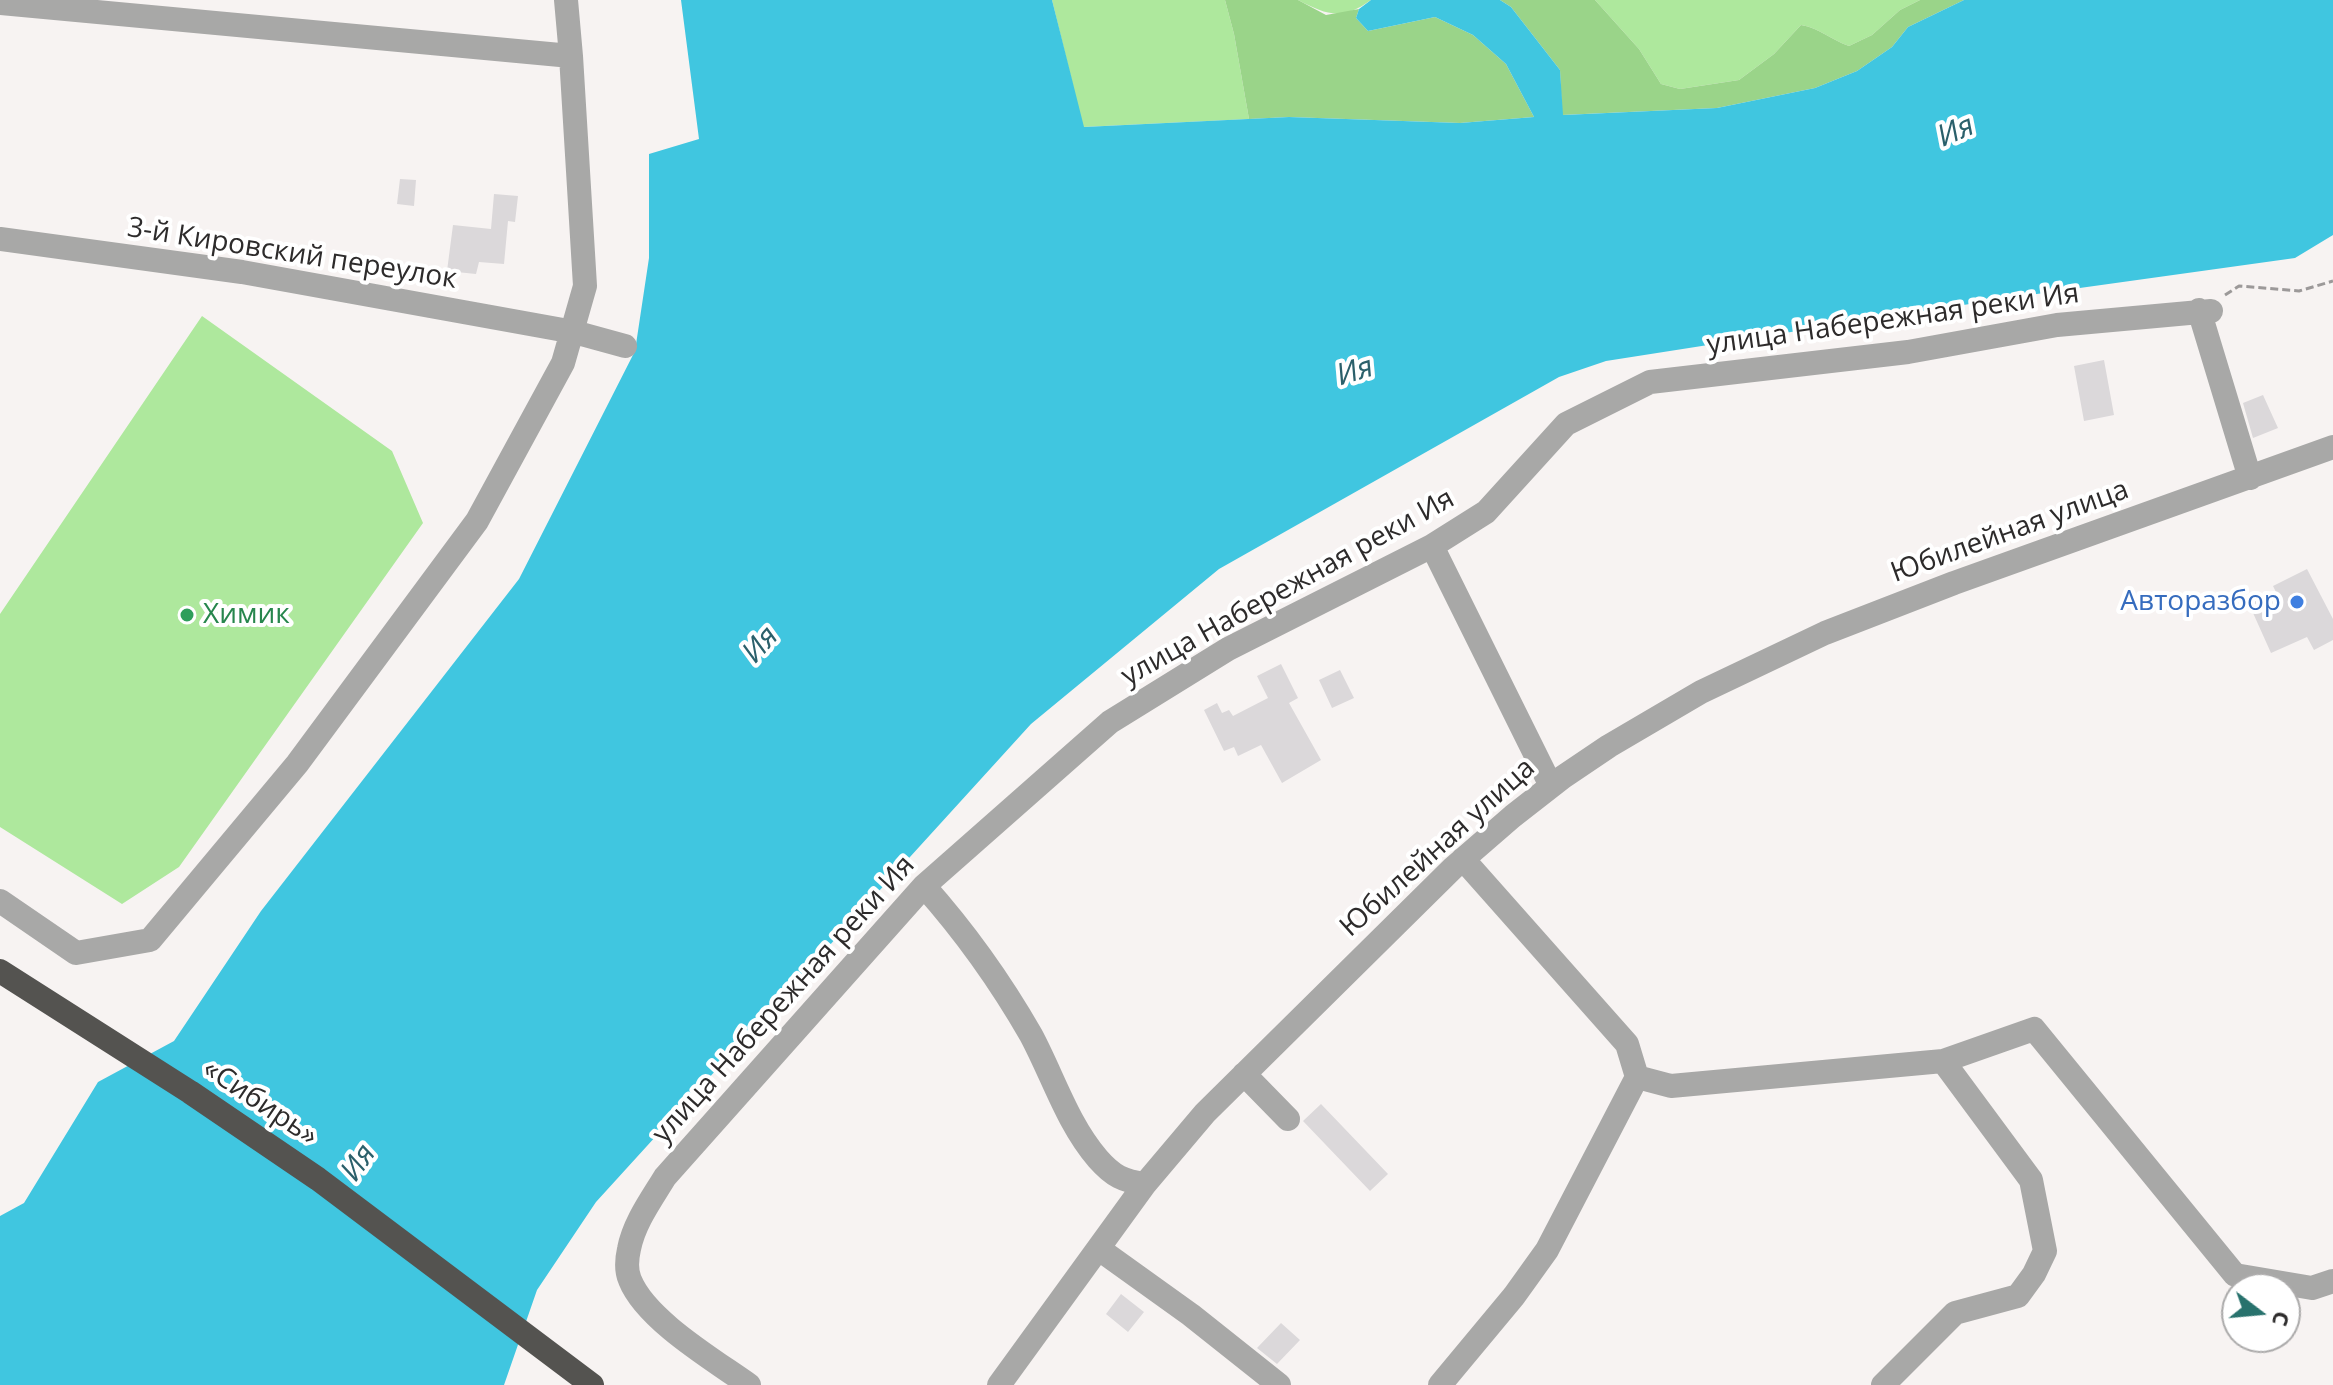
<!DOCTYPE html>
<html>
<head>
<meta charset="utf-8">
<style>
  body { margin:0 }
  #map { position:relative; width:2333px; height:1385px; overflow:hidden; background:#f7f3f2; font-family:"Open Sans",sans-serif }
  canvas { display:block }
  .north { position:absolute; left:2221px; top:1273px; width:80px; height:80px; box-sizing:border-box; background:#fff; border:2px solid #abaaaa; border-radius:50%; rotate:106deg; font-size:22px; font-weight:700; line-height:32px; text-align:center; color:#2d2b2b }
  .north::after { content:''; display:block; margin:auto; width:28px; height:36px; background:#28726d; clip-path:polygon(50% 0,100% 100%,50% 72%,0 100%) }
</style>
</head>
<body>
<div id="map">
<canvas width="2333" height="1385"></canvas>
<div class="north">С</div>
</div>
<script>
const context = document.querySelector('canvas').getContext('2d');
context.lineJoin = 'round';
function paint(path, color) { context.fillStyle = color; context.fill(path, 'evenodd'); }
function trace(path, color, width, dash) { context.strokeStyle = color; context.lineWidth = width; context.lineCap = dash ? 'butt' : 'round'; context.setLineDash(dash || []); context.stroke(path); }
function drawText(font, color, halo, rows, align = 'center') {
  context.font = font + ' "Open Sans",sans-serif'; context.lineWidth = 8; context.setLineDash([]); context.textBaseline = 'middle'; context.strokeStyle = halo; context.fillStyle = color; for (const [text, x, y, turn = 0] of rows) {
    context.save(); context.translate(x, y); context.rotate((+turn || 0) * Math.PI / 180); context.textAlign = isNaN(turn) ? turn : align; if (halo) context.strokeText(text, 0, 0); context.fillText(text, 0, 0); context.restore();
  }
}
paint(new Path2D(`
  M 1052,0 L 1225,0 L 1234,34 L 1249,119 L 1083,127 Z
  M 1298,0 L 1371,0 C 1342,21 1327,15 1298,0 Z
  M 1595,0 L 1920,0 L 1900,10 L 1872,35 L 1849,46 C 1831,40 1820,28 1801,25 L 1774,54 L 1739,80 L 1680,89 L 1661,84 L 1639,49 Z
  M 202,316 L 392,451 L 423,523 L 179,867 L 122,904 L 0,827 L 0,614 Z`), '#aee89d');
paint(new Path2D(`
  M 1225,0 L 1298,0 L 1326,15 L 1359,9 L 1356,18 L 1368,31 L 1435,17 L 1473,35 L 1506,64 L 1534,117 L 1460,123 L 1289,117 L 1249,119 L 1234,34 Z
  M 1500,0 L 1595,0 L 1639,49 L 1661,84 L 1680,89 L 1739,80 L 1774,54 L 1801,25 C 1820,28 1831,40 1849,46 L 1872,35 L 1900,10 L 1920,0 L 1964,0 L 1908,27 L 1892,47 L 1857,71 L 1815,88 L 1717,108 L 1562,115 L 1560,70 L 1511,7 Z`), '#9ad489');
paint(new Path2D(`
  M 681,0 L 1052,0 L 1084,127 L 1289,117 L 1460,123 L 1534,117 L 1506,64 L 1473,35 L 1435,17 L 1368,31 L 1356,18 L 1359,9 L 1371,0 L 1500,0 L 1511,7 L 1560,70 L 1563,115 L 1717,108 L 1815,88 L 1857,71 L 1892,47 L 1908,27 L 1964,0 L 2333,0 L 2333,235 L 2295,258 L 2008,298 L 1606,361 L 1559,377 L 1219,569 L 1031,724 L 596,1202 L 537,1290 L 504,1385 L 0,1385 L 0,1216 L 24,1203 L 98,1082 L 174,1041 L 261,911 L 519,579 L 635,351 L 649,258 L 649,154 L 699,139 Z`), '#40c6e0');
paint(new Path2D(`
  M 400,179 L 416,180 L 414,206 L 397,204 Z
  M 494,194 L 518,196 L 515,222 L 508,221 L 504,264 L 479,262 L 476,274 L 447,271 L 453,225 L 491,229 Z
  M 2104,360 L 2114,415 L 2084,421 L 2074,366 Z
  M 2263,395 L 2278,428 L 2253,438 L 2243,403 Z
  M 2307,569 L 2333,619 L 2333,640 L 2314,650 L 2307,637 L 2271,653 L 2249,604 L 2276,592 L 2273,586 Z
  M 1281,664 L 1298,698 L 1289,703 L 1321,760 L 1282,783 L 1261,745 L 1238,756 L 1234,747 L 1224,751 L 1204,710 L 1217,703 L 1222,713 L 1229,710 L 1233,716 L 1268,698 L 1257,676 Z
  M 1340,670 L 1354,698 L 1332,708 L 1319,680 Z
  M 1321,1104 L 1388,1174 L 1370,1191 L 1303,1121 Z
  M 1121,1294 L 1144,1312 L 1128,1332 L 1106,1314 Z
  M 1281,1323 L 1300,1340 L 1277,1364 L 1257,1348 Z`), '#dbd8da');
trace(new Path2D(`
  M 2225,295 L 2239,286 L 2299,291 L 2333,281`), '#9c9999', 3, [8, 4]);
trace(new Path2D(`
  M 0,3 L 571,56
  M 0,239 L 242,272 L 574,332 L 625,346
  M 2199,310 L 2250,478
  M 1432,546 L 1551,786
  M 1463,859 L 1627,1044 L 1637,1077 L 1671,1086 L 1943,1061 L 2034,1029 L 2235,1275 L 2312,1288 L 2333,1281
  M 924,886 C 965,932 1000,981 1031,1035 C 1053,1076 1067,1123 1098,1159 C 1113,1176 1123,1181 1145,1184
  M 0,901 L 76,953 L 150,940 L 297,764 L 477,521 L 563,363 L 585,286 L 571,56 L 566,0
  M 1244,1074 L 1288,1119
  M 1099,1249 L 1191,1315 L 1279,1385
  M 749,1385 C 714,1360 646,1320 630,1280 C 626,1271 627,1258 629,1249 C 634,1223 651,1200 665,1177 L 924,886 L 1110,722 L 1228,649 L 1432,546 L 1486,512 L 1566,424 L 1650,382 L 1908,352 L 2057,325 L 2211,311
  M 999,1385 L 1145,1184 L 1205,1113 L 1453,868 L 1513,816 L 1563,777 L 1609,746 L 1701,692 L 1825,633 L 1954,583 L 2333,447
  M 1440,1385 L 1514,1296 L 1547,1250 L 1637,1077
  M 1883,1385 L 1955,1313 L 2018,1296 L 2034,1274 L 2045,1251 L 2031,1180 L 1943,1061`), '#a8a8a7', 24);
trace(new Path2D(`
  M 0,971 L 190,1092 L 318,1179 L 592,1385`), '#545350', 24);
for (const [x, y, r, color] of [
  [2297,602,8,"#3f7fe0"],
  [187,615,8,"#2e9e5b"]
]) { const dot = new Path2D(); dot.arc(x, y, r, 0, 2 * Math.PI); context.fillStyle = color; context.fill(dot); trace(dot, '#fff', 3); }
drawText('28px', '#2d2b2b', '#fff', [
  ["3-й Кировский переулок",292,254,9],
  ["улица Набережная реки Ия",1893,320,-8],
  ["Юбилейная улица",2010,532,-20],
  ["улица Набережная реки Ия",1288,588,-29],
  ["Юбилейная улица",1438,848,-42],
  ["улица Набережная реки Ия",784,1000,-48],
  ["«Сибирь»",260,1103,34]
]);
drawText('28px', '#366cbe', '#fff', [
  ["Авторазбор",2281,602]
], 'right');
drawText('28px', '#27864d', '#fff', [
  ["Химик",203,615]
], 'left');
drawText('italic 30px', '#2b606b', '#fff', [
  ["Ия",1956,132,-23],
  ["Ия",1355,372,-17],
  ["Ия",761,645,-48],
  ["Ия",359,1163,-55]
]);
</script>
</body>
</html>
